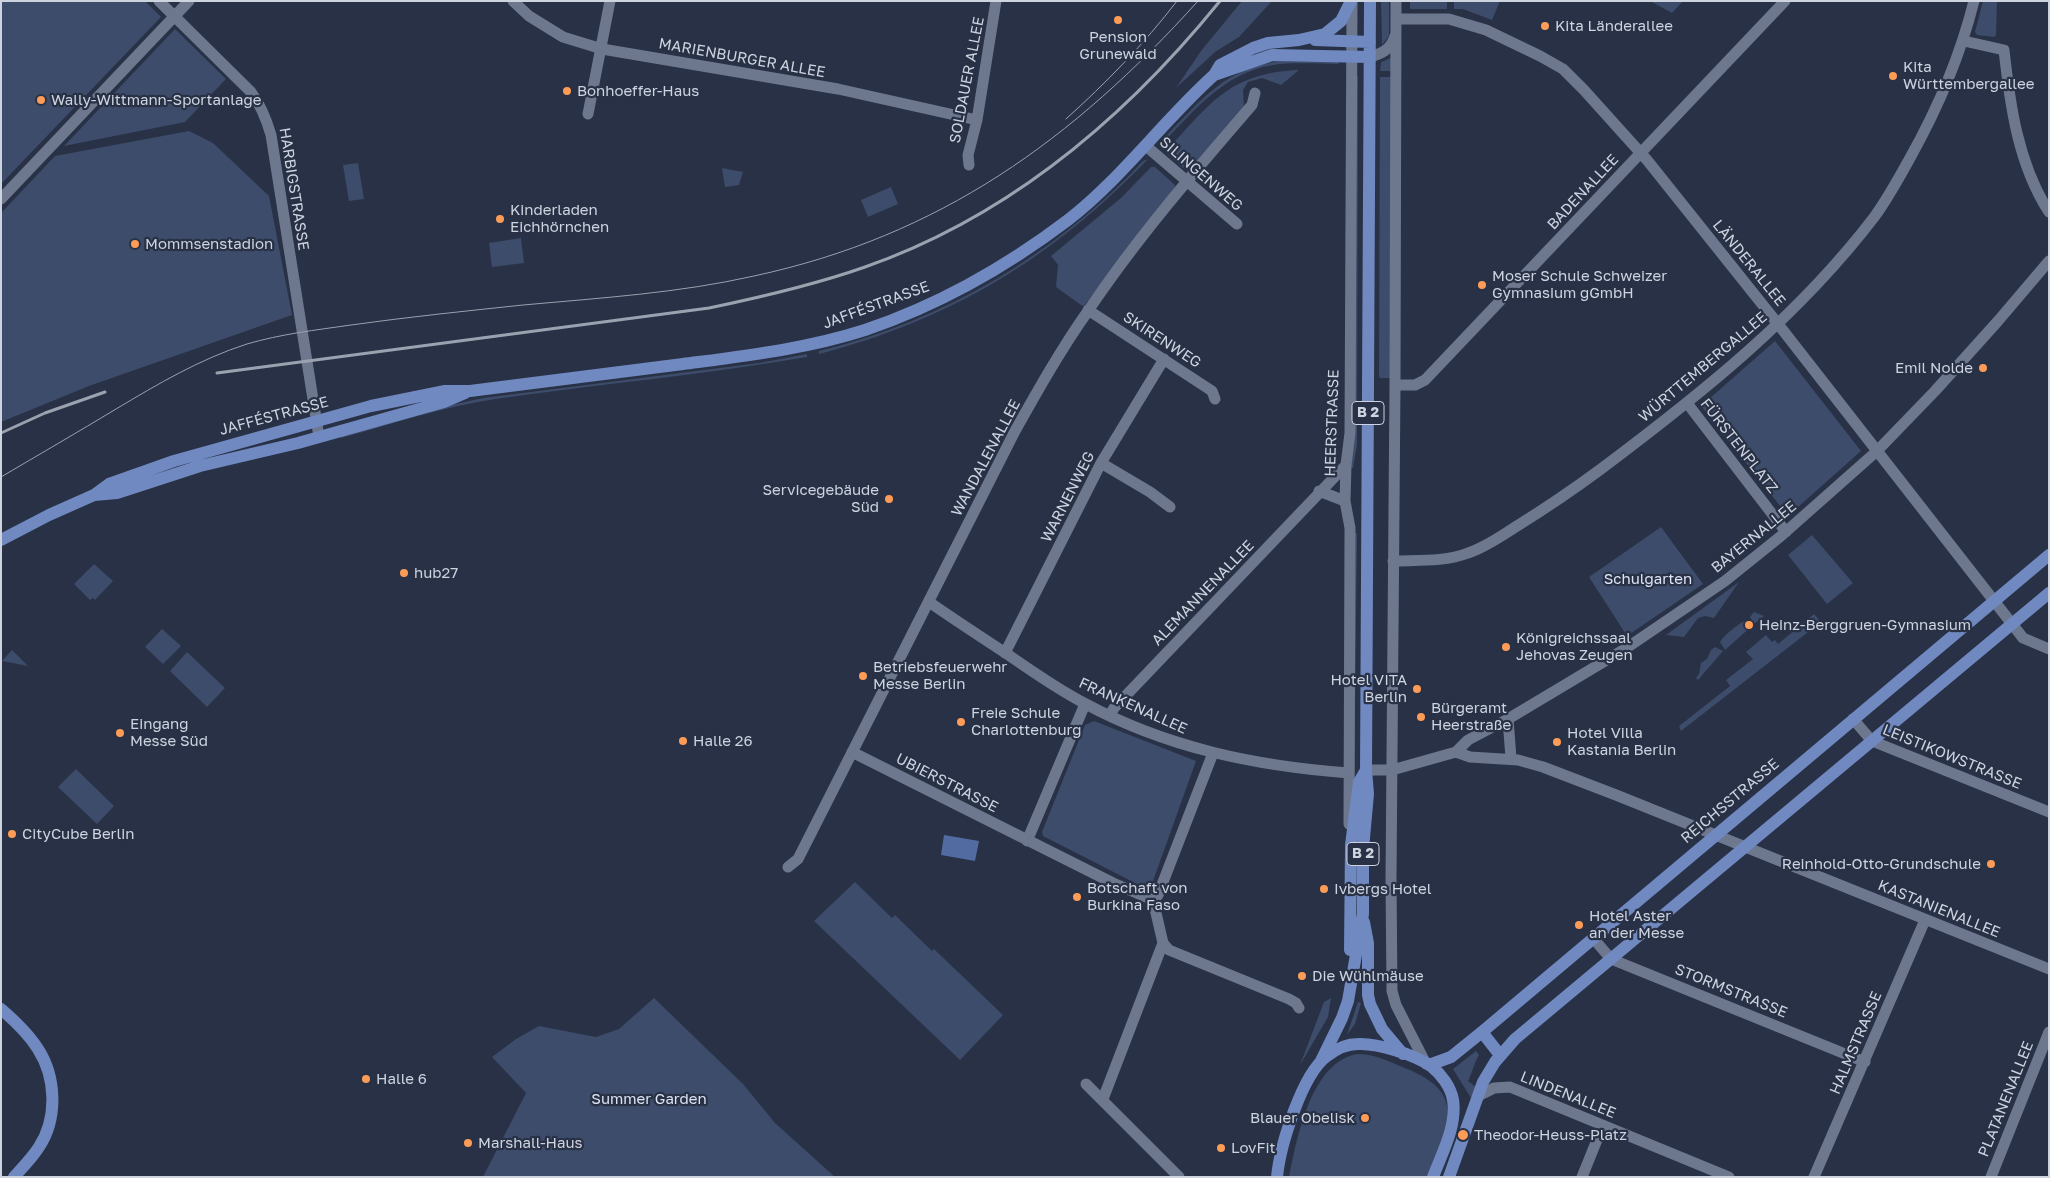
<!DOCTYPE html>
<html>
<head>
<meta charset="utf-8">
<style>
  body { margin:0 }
  #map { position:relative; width:2050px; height:1178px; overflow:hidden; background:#283145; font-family:"Golos Text",sans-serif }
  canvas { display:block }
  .frame { position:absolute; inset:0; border:2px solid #cdd4e0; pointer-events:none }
</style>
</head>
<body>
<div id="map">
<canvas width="2050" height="1178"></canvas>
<div class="frame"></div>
</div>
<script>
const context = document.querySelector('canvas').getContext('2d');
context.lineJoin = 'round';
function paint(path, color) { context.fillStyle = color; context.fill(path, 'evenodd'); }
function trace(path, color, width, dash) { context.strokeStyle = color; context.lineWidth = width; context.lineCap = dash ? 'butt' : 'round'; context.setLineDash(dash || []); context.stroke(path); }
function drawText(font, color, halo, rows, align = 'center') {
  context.font = font + ' "Golos Text",sans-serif'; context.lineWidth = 4.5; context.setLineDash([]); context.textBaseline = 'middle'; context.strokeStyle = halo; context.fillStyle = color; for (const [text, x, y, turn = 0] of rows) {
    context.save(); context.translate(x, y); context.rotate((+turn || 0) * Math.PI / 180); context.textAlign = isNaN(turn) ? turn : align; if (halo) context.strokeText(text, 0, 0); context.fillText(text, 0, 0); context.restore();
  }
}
paint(new Path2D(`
  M 1,1 L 145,1 L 161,17 L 1,184 Z
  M 1242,1 L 1272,1 L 1239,37 L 1215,52 L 1176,88 L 1201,51 Z
  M 1381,1 L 1389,1 L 1389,36 L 1382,45 Z
  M 1410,1 L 1447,1 L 1447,9 L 1410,9 Z
  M 1454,1 L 1500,1 L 1492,20 L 1463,9 L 1454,9 Z
  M 1650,1 L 1683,1 L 1672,13 Z
  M 1983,1 L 1997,1 L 1996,35 L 1994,37 L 1977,35 L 1975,32 Z
  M 175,29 L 226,79 L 185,122 L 64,146 Z
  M 1391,58 L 1392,71 L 1380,71 L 1381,62 Z
  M 1283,61 L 1338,62 L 1339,64 C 1317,64 1294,62 1273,65 C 1223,73 1193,112 1160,146 L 1164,138 C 1201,100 1227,66 1283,61 Z
  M 1299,70 L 1281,85 L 1262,78 L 1248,82 L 1243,90 L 1244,108 L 1192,168 L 1187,171 L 1167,154 L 1167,150 C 1211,103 1229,73 1299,70 Z
  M 1355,76 L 1358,76 L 1357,445 L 1353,468 L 1350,468 Z
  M 1380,77 L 1392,77 L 1390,378 L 1380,378 L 1379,376 Z
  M 189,131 L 213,143 L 269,196 L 292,315 L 89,386 L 1,422 L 1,213 L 55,156 Z
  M 1148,159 C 1053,258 952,319 819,354 L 819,351 C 944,321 1056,254 1143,161 Z
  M 358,163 L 364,199 L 349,201 L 343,165 Z
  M 1151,167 L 1155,167 L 1175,185 L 1174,189 L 1147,223 L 1084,306 L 1081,305 L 1056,287 L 1058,265 L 1051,256 L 1121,198 Z
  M 722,168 L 743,172 L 739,185 L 725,187 Z
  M 891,187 L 898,204 L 868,217 L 861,200 Z
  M 521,238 L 524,263 L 492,267 L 489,243 Z
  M 1775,341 L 1861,451 L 1788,516 L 1701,406 Z
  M 807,354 L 807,357 C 704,375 599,384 495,399 C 442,407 392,424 341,438 L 341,435 L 442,407 L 483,398 L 759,363 Z
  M 1661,527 L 1703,584 L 1627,636 L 1589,577 Z
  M 1354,533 L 1357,533 L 1354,797 Z
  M 1812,535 L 1853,583 L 1827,604 L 1788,555 Z
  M 94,564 L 113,581 L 95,600 L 93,598 L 90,600 L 74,584 Z
  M 1739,582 L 1714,618 L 1705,616 L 1698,618 L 1684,637 L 1666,635 Z
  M 1754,612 L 1764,616 L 1754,624 L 1750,617 Z
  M 1814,614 L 1821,622 L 1681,731 L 1679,726 L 1730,686 L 1726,680 L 1753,659 L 1746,652 L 1766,635 L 1772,642 L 1775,640 L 1778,644 Z
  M 1748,620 L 1753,625 L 1725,650 L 1720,642 C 1722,637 1742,620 1748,620 Z
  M 162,629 L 181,646 L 163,664 L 145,647 Z
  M 1715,647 L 1723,651 L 1698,680 L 1696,678 L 1699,674 L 1701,663 L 1707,659 L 1711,650 Z
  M 12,650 L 28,666 L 2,661 Z
  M 187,652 L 225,688 L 207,707 L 170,671 Z
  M 1094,721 L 1196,761 L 1153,881 L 1148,885 L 1141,886 L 1043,836 L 1042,832 L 1085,725 Z
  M 76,769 L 114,806 L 97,824 L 58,787 Z
  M 855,882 L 892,918 L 895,915 L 932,951 L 934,949 L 1003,1015 L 960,1060 L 814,921 Z
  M 654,998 L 743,1084 L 775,1123 L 835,1177 L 483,1177 L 526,1093 L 492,1057 L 516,1039 L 539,1026 L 596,1037 L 619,1029 Z
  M 1331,998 L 1328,1017 L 1300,1065 L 1324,1002 Z
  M 1358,1002 L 1361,1003 L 1355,1024 L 1347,1035 Z
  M 1476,1051 L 1479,1055 C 1473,1066 1473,1071 1468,1081 L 1476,1087 L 1471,1098 L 1453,1069 Z
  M 1358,1054 C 1375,1054 1390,1062 1405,1068 C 1470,1094 1446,1126 1427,1177 L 1289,1177 C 1297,1138 1311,1061 1358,1054 Z`), '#3d4c6a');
paint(new Path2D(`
  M 944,835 L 979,841 L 975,861 L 941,855 Z`), '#526ca2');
trace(new Path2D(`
  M 159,1 L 251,92 C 261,105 266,118 271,135 L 319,437
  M 513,1 L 529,16 L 563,37 L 602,49 L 838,89 L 977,120
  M 1396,1 L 1395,385 L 1391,880 L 1392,991 L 1396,1005 L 1426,1064
  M 1396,19 L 1449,19 L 1486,30 L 1540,56 L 1563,69 L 1584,90 L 1647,160 L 1778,324 L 2023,638 L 2049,649
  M 1964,41 L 2004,50 C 2010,105 2018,164 2049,212
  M 1369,57 C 1382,54 1391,49 1395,36
  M 588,114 L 610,1
  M 1146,146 L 1237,224
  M 969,165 L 968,155 L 977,120 L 996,1
  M 1,199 L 189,1
  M 1088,310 L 1212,391 L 1215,399
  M 1395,385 L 1415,385 L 1425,380 L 1785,1
  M 1687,403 L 1786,532
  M 1101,463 L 1150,492 L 1170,507
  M 1319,491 L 1345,501
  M 1393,561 C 1418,560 1445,562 1468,553 C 1486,547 1501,536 1517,526 C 1546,508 1574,489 1601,469 C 1701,394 1799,316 1875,216 C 1888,198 1899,178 1910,158 C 1938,108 1960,57 1974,1
  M 929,602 C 955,620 981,637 1007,654 C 1033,672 1057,689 1084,703 C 1167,748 1256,766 1349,773
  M 1005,653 L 1101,463 L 1164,359
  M 1110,715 L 1114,708 L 1346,465
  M 1508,719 L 1511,758
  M 1853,719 L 1872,741 L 2049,812
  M 852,752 L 1113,883 L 1153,900
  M 1456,752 L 1470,757 L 1518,760 L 1543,767 L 1616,795 L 2049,969
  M 1366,770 L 1392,770 L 1456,752 L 1468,740 L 1508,719 L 1625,649 L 1725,581 L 1781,536 L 1877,451 L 1935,391 L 1998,321 L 2049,261
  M 1349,824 L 1350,528 L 1345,501 L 1346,465 L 1350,433 L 1352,1
  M 1027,841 L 1085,704
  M 788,867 L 798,859 L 1015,431 C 1038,390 1061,349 1088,311 C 1137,238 1195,171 1252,105 L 1255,93
  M 1153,900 L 1163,943 L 1169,950 L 1289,999 L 1296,1003 L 1299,1008
  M 1153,900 L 1158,895 L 1213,753
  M 1593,938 L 1611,959 L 1865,1062
  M 1086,1084 L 1179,1177
  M 1478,1096 L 1494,1088 L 1510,1087 L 1729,1177
  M 1103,1099 L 1163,943
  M 1582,1177 L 1603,1125
  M 1814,1177 L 1925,920
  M 1991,1177 L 2049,1032`), '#6d788f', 11);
trace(new Path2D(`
  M 1315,40 L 1370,42
  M 1214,75 L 1272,55 L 1369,57
  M 94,495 L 117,493 L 200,466 L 298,443 L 444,402 L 465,393
  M 1,540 L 49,515 L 94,495 L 109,484 L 174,461 L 371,406 L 445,391 L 470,391 C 541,382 612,373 683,364 C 744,356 806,349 865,330 C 939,305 1006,267 1068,220 C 1122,178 1163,121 1214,75 L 1220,65 L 1253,48 L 1268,43 L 1299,40 L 1325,34 L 1341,21 L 1351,1
  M 1364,922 L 1368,943 L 1368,995 L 1370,1004 L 1382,1029 L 1403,1054
  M 1350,950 L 1351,845 L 1359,782 L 1366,770
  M 1,1009 C 15,1021 28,1033 38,1049 C 56,1077 58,1118 39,1147 C 32,1158 23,1167 14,1177
  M 1482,1032 L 1500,1055
  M 1321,1061 L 1342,1018 L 1348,1001 L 1363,914 L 1363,849 L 1368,794 L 1366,770 L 1370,1
  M 1429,1065 L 1451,1057 L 1482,1032 L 2049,555
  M 1277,1177 C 1280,1146 1302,1074 1327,1056 C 1336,1049 1348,1044 1358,1044 C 1378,1043 1415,1055 1431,1066 C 1441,1074 1451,1087 1453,1100 C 1457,1126 1442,1153 1433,1177
  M 1449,1177 L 1483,1082 L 1495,1062 L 1515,1039 L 2049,593`), '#7089c0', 12);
trace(new Path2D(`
  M 1066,119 C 1106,83 1144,44 1177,1
  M 1,477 C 40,454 78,432 116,409 C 158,384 200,359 247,344 C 281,334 316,330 351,325 C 408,317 466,311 523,305 C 600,298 679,293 754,276 C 940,236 1073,140 1198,1`), '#9aa2b0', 1);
trace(new Path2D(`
  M 217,373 L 709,308 C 762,297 814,285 865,267 C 1008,217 1126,117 1220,1
  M 1,433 L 45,413 L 105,392`), '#9aa2b0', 3);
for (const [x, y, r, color] of [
  [1118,20,5,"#fd9c57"],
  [1545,26,5,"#fd9c57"],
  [1893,76,5,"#fd9c57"],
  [567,91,5,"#fd9c57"],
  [41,100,5,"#fd9c57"],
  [500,219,5,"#fd9c57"],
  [135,244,5,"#fd9c57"],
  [1482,285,5,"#fd9c57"],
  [1983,368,5,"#fd9c57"],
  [889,499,5,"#fd9c57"],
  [404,573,5,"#fd9c57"],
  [1749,625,5,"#fd9c57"],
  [1506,647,5,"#fd9c57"],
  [863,676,5,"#fd9c57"],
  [1417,689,5,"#fd9c57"],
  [1421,717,5,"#fd9c57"],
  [961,722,5,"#fd9c57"],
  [120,733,5,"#fd9c57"],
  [683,741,5,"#fd9c57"],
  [1557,742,5,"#fd9c57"],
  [12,834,5,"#fd9c57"],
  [1991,864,5,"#fd9c57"],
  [1324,889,5,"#fd9c57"],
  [1077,897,5,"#fd9c57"],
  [1579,925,5,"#fd9c57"],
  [1302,976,5,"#fd9c57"],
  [366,1079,5,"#fd9c57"],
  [1365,1118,5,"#fd9c57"],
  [1463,1135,6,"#fd9c57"],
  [468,1143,5,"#fd9c57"],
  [1221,1148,5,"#fd9c57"]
]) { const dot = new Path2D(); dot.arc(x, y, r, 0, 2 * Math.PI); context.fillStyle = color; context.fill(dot); trace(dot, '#283145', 2); }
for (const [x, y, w] of [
  [1368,413,32],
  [1363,854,32]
]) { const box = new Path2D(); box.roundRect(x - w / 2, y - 11.5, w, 23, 4); context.fillStyle = '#283145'; context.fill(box); trace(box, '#cdd4e0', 1); }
drawText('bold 14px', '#cdd4e0', null, [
  ["B 2",1368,413],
  ["B 2",1363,854]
]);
drawText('15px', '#cdd4e0', '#283145', [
  ["Kita Länderallee",1555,26],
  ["Pension",1118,37,"center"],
  ["Grunewald",1118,54,"center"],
  ["Kita",1903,67],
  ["Württembergallee",1903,84],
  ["Bonhoeffer-Haus",577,91],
  ["Wally-Wittmann-Sportanlage",51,100],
  ["Kinderladen",510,210],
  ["Eichhörnchen",510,227],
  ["Mommsenstadion",145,244],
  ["Moser Schule Schweizer",1492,276],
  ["Gymnasium gGmbH",1492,293],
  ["Emil Nolde",1973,368,"right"],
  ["Servicegebäude",879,490,"right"],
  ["Süd",879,507,"right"],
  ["hub27",414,573],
  ["Heinz-Berggruen-Gymnasium",1759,625],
  ["Königreichssaal",1516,638],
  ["Jehovas Zeugen",1516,655],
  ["Betriebsfeuerwehr",873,667],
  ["Messe Berlin",873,684],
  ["Hotel VITA",1407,680,"right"],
  ["Berlin",1407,697,"right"],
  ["Bürgeramt",1431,708],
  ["Heerstraße",1431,725],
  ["Freie Schule",971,713],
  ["Charlottenburg",971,730],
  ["Eingang",130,724],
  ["Messe Süd",130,741],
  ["Hotel Villa",1567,733],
  ["Kastania Berlin",1567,750],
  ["Halle 26",693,741],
  ["CityCube Berlin",22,834],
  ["Reinhold-Otto-Grundschule",1981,864,"right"],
  ["Botschaft von",1087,888],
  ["Burkina Faso",1087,905],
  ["Ivbergs Hotel",1334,889],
  ["Hotel Aster",1589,916],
  ["an der Messe",1589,933],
  ["Die Wühlmäuse",1312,976],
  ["Halle 6",376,1079],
  ["Blauer Obelisk",1355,1118,"right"],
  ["Theodor-Heuss-Platz",1474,1135],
  ["Marshall-Haus",478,1143],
  ["LovFit",1231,1148]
], 'left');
drawText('15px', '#cdd4e0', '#283145', [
  ["MARIENBURGER ALLEE",742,58,10],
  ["SOLDAUER ALLEE",967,80,-79],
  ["SILINGENWEG",1201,174,41],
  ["HARBIGSTRASSE",294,189,81],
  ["BADENALLEE",1583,192,-47],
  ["LÄNDERALLEE",1749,263,51],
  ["JAFFÉSTRASSE",876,305,-20],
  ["SKIRENWEG",1162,340,33],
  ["WÜRTTEMBERGALLEE",1703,367,-40],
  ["JAFFÉSTRASSE",274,416,-15],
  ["HEERSTRASSE",1332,423,-88],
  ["FÜRSTENPLATZ",1739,446,52],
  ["WANDALENALLEE",986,458,-62],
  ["WARNENWEG",1068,497,-63],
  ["BAYERNALLEE",1754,537,-39],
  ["ALEMANNENALLEE",1203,593,-46],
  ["FRANKENALLEE",1133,706,24],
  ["LEISTIKOWSTRASSE",1952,757,22],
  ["UBIERSTRASSE",947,783,27],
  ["REICHSSTRASSE",1730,801,-40],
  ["KASTANIENALLEE",1939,909,22],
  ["STORMSTRASSE",1731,991,22],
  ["HALMSTRASSE",1856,1043,-67],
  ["LINDENALLEE",1568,1095,22],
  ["PLATANENALLEE",2006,1099,-68]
]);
drawText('15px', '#dbe4f4', '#283145', [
  ["Schulgarten",1648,579],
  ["Summer Garden",649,1099]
]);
</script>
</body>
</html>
